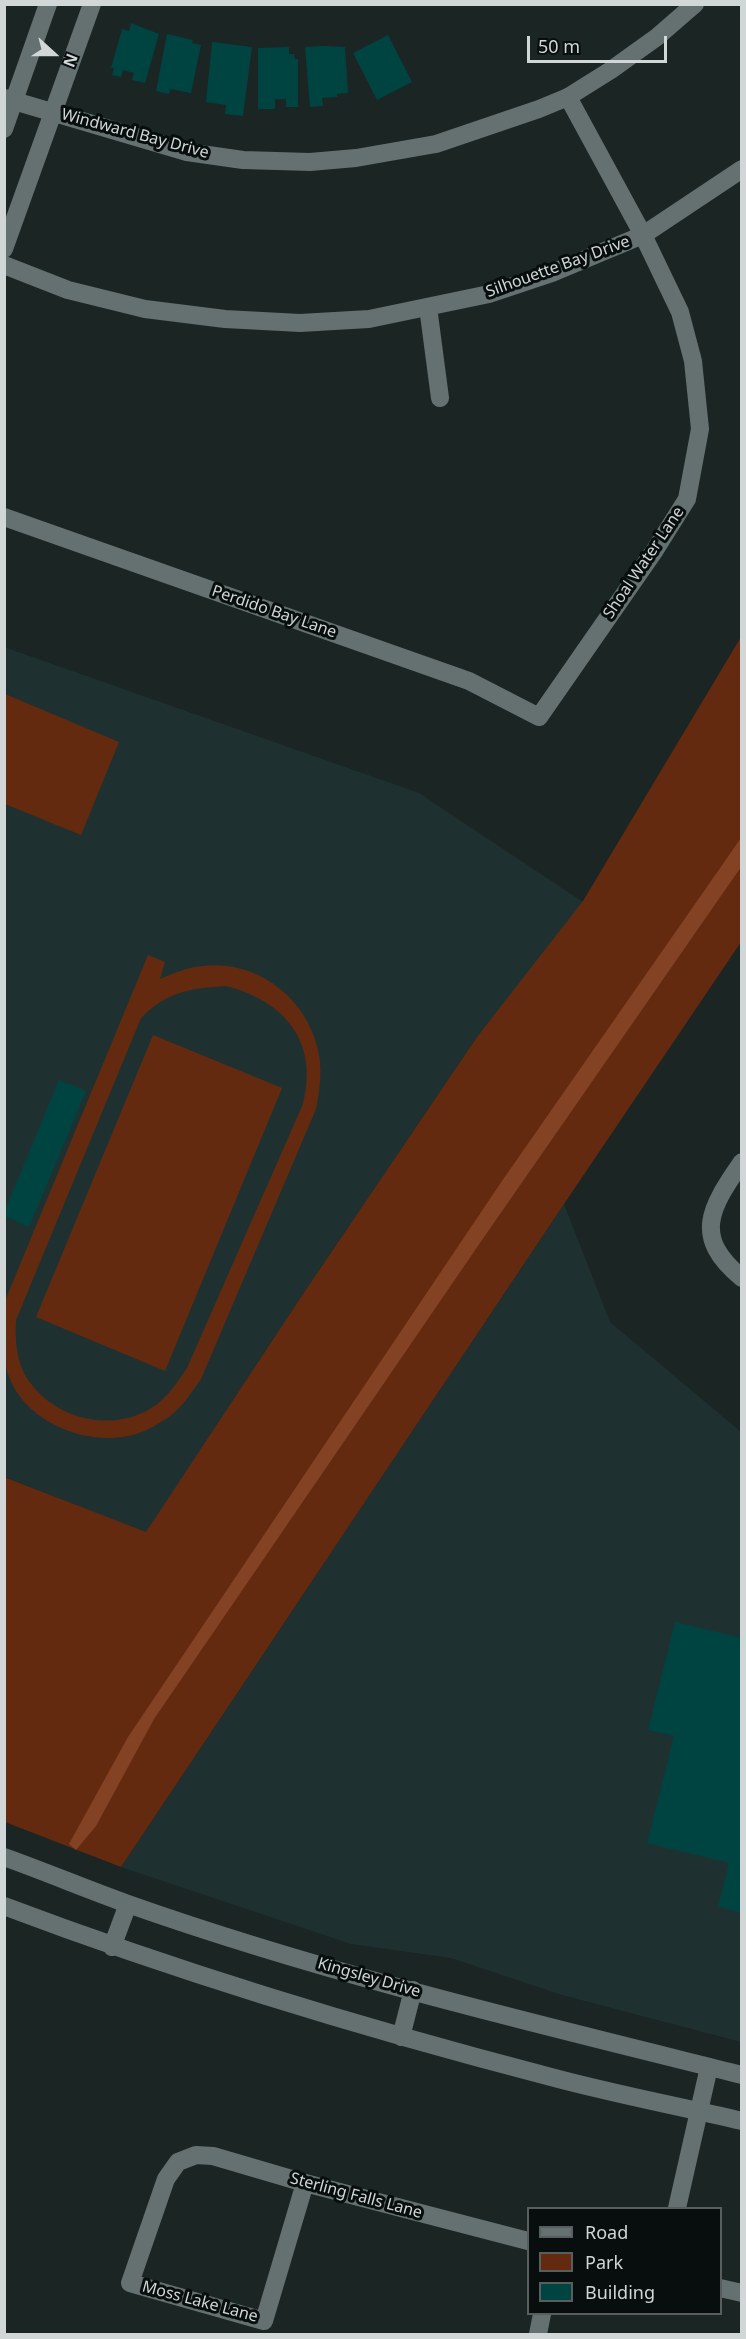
<!DOCTYPE html>
<html>
<head>
<meta charset="utf-8">
<style>
  body { margin:0 }
  #map { position:relative; width:746px; height:2339px; overflow:hidden; background:#1a2524; font-family:"Noto Sans",sans-serif }
  canvas { display:block }
  .frame { position:absolute; inset:0; border:6px solid #d0d7d6; pointer-events:none }
  .legend { position:absolute; left:527px; top:2207px; width:195px; height:108px; box-sizing:border-box; background:#080d0d; border:2px solid #585e5d; margin:0; padding:8px 10px; list-style:none; font-size:18px; color:#d0d7d6 }
  .legend li { display:flex; align-items:center; gap:12px; height:30px }
  .legend b { width:30px; border:2px solid #585e5d }
  .north { position:absolute; left:24px; top:24px; width:60px; height:60px; -webkit-text-stroke:4px #080d0d; paint-order:stroke; rotate:111deg; font-size:16px; font-weight:700; line-height:24px; text-align:center; color:#d0d7d6 }
  .north::after { content:''; display:block; margin:auto; width:21px; height:27px; background:#d0d7d6; clip-path:polygon(50% 0,100% 100%,50% 72%,0 100%) }
  .scale { position:absolute; left:527px; top:36px; width:140px; height:27px; box-sizing:border-box; border:3px solid #d0d7d6; border-top:0; padding-left:8px; font-size:18px; line-height:21px; white-space:nowrap; color:#d0d7d6; -webkit-text-stroke:4px #080d0d; paint-order:stroke }
</style>
</head>
<body>
<div id="map">
<canvas width="746" height="2339"></canvas>
<div class="frame"></div>
<ul class="legend">
<li><b style="height:8px;background:#647170"></b>Road</li>
<li><b style="height:16px;background:#642a0f"></b>Park</li>
<li><b style="height:16px;background:#004442"></b>Building</li>
</ul>
<div class="north">N</div>
<div class="scale">50 m</div>
</div>
<script>
const context = document.querySelector('canvas').getContext('2d');
context.lineJoin = 'round';
function paint(path, color) { context.fillStyle = color; context.fill(path, 'evenodd'); }
function trace(path, color, width, dash) { context.strokeStyle = color; context.lineWidth = width; context.lineCap = dash ? 'butt' : 'round'; context.setLineDash(dash || []); context.stroke(path); }
function drawText(font, color, halo, rows, align = 'center') {
  context.font = font + ' "Noto Sans",sans-serif'; context.lineWidth = 6; context.setLineDash([]); context.textBaseline = 'middle'; context.strokeStyle = halo; context.fillStyle = color; for (const [text, x, y, turn = 0] of rows) {
    context.save(); context.translate(x, y); context.rotate((+turn || 0) * Math.PI / 180); context.textAlign = isNaN(turn) ? turn : align; if (halo) context.strokeText(text, 0, 0); context.fillText(text, 0, 0); context.restore();
  }
}
paint(new Path2D(`
  M 4,647 L 419,793 L 586,904 L 477,1037 L 305,1291 L 146,1533 L 5,1477 Z
  M 564,1204 L 610,1322 L 741,1432 L 741,2042 L 562,1995 L 451,1958 L 351,1944 L 121,1867 Z`), '#1e3130');
paint(new Path2D(`
  M 741,637 L 741,942 L 564,1204 L 121,1867 L 5,1822 L 4,1477 L 146,1532 L 305,1291 L 477,1037 L 583,901 Z
  M 5,694 L 119,742 L 81,835 L 5,804 Z
  M 148,955 L 165,962 L 160,979 C 174,973 188,967 204,966 C 255,960 304,996 317,1046 C 323,1067 320,1088 316,1109 L 201,1379 C 191,1393 180,1411 164,1420 C 152,1428 136,1436 122,1437 C 80,1443 26,1420 10,1379 C 0,1356 4,1327 5,1301 ZM 226,986 C 285,1001 319,1042 303,1104 L 187,1368 C 175,1386 163,1404 142,1413 C 100,1432 48,1414 25,1375 C 16,1358 15,1338 16,1320 L 141,1018 C 166,992 191,988 226,986 Z
  M 153,1035 L 282,1088 L 165,1371 L 36,1317 Z`), '#642a0f');
paint(new Path2D(`
  M 741,838 L 741,867 L 482,1240 L 154,1719 L 96,1826 L 76,1850 L 69,1844 L 128,1737 L 502,1181 Z`), '#844225');
paint(new Path2D(`
  M 131,23 L 159,34 L 145,83 L 132,80 L 134,73 L 123,70 L 121,77 L 112,75 L 114,68 L 111,68 L 122,29 L 129,31 Z
  M 167,34 L 193,40 L 192,43 L 201,45 L 191,93 L 170,89 L 169,94 L 156,91 Z
  M 388,35 L 412,82 L 377,100 L 353,53 Z
  M 212,42 L 252,47 L 243,116 L 225,114 L 226,105 L 206,102 Z
  M 324,46 L 345,47 L 348,93 L 337,94 L 337,97 L 322,98 L 323,106 L 310,107 L 305,47 Z
  M 289,47 L 289,54 L 294,54 L 295,59 L 298,59 L 298,107 L 286,107 L 286,99 L 275,99 L 275,109 L 258,109 L 258,48 Z
  M 59,1080 L 86,1091 L 29,1227 L 4,1216 L 4,1213 Z
  M 675,1622 L 742,1638 L 742,1913 L 718,1907 L 729,1863 L 647,1843 L 674,1736 L 648,1730 Z`), '#004442');
trace(new Path2D(`
  M 4,129 L 48,4
  M 4,249 L 92,4
  M 4,265 L 68,290 L 145,309 L 225,319 L 300,323 L 369,319 L 489,294 L 552,273 L 643,235 L 742,169
  M 428,307 L 440,398
  M 4,517 L 469,681 L 539,717 L 655,550 L 687,499 L 700,429 L 693,361 L 680,312 L 643,235 L 568,97
  M 742,1162 C 710,1208 692,1237 742,1278
  M 305,2183 L 264,2321 L 130,2283 L 166,2179 L 178,2162 L 196,2155 L 213,2156 L 305,2183 L 528,2241
  M 677,2208 L 709,2067
  M 720,2288 L 742,2293
  M 538,2334 L 542,2314`), '#647170', 18);
trace(new Path2D(`
  M 4,98 L 187,152 L 243,160 L 310,162 L 356,158 L 436,144 L 539,109 L 568,97 L 611,70 L 657,37 L 695,4`), '#647170', 18);
trace(new Path2D(`
  M 4,1857 C 46,1872 86,1889 128,1904 C 326,1974 537,2024 742,2075
  M 4,1906 C 184,1974 366,2029 551,2077 C 614,2094 678,2106 742,2121
  M 112,1947 L 128,1904
  M 401,2037 L 413,1990`), '#647170', 18);
drawText('16px', '#d0d7d6', '#080d0d', [
  ["Windward Bay Drive",135,134,15],
  ["Silhouette Bay Drive",558,267,-20],
  ["Shoal Water Lane",644,563,-56],
  ["Perdido Bay Lane",274,612,19],
  ["Kingsley Drive",369,1978,16],
  ["Sterling Falls Lane",356,2196,15],
  ["Moss Lake Lane",200,2302,15]
]);
</script>
</body>
</html>
